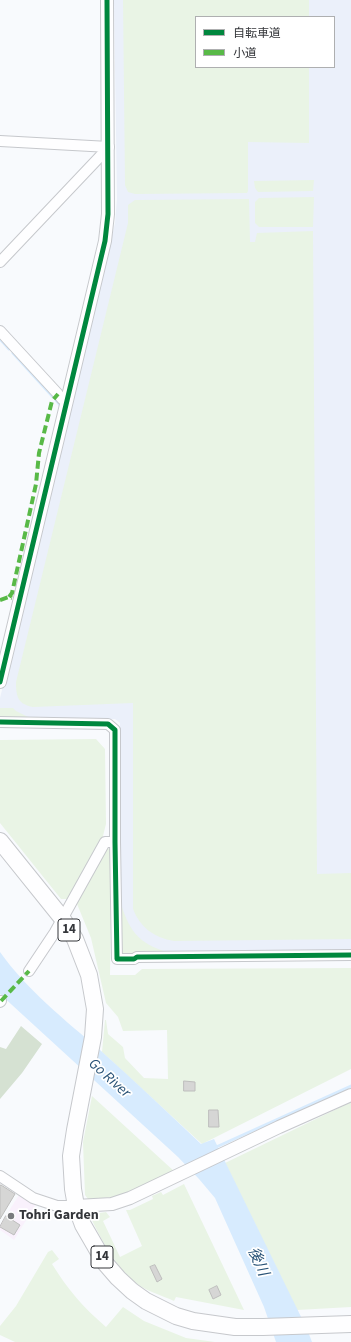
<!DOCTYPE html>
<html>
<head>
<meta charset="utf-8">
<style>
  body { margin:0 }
  #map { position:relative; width:351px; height:1342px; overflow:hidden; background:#f8fafd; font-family:"Source Sans 3","Noto Sans JP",sans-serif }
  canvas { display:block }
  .legend { position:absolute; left:195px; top:16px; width:140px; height:52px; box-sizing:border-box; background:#fff; border:1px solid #aeafb0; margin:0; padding:5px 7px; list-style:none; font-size:12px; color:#34363a }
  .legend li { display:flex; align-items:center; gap:8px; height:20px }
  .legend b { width:20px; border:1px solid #aeafb0 }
</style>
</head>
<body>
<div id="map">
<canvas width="351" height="1342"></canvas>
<ul class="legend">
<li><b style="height:5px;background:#00873e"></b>自転車道</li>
<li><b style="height:5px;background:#58b947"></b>小道</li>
</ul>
</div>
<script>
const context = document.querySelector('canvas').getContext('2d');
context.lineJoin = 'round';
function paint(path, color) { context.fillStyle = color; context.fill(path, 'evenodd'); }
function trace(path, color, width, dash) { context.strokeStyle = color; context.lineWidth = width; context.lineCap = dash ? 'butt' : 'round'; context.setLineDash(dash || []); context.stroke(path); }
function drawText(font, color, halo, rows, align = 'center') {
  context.font = font + ' "Source Sans 3","Noto Sans JP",sans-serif'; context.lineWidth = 3.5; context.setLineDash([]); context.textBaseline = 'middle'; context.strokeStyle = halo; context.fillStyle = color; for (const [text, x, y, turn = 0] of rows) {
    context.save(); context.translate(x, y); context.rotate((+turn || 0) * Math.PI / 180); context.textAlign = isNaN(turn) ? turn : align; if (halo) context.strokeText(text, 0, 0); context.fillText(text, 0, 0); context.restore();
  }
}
paint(new Path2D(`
  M 19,1195 L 36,1204 L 14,1240 L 0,1230 L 0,1225 Z`), '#f9f1fc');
paint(new Path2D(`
  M 114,0 L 351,0 L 351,950 L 120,954 L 120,723 L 115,719 L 0,719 L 0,698 L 115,223 L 117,199 ZM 196,17 L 334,17 L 334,67 L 196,67 Z`), '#ebf0fa');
paint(new Path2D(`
  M 123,0 L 309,0 L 309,17 L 196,17 L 196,67 L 309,67 L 309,143 L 248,142 L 248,191 L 247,193 L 135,194 L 128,192 L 125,185 Z
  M 314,180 L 313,191 L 258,192 L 255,188 L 254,181 Z
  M 314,197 L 313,227 L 259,227 L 255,223 L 255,202 L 259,198 Z
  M 249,199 L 250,242 L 255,242 L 257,233 L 313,231 L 317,874 L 351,873 L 351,939 L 174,941 C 154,938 140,927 133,909 L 133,703 L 33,707 C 18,704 16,697 16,682 L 128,223 L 128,205 L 135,200 Z
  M 0,708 L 13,708 L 16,711 L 32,719 L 0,719 Z
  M 96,739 L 105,749 L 106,824 L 102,840 L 67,899 L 61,899 L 0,823 L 0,740 Z
  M 104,848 L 112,849 L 110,975 L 135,975 L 142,969 L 351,968 L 351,1069 L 202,1144 L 102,1052 L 105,1020 L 106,1020 L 108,1034 L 123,1047 L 125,1058 L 144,1078 L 168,1079 L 167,1030 L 123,1031 L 118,1017 L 106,1003 L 91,938 L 77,904 L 82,889 Z
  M 119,898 C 129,930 136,943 170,953 L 120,954 Z
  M 92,1096 L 175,1172 L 115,1197 L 88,1199 L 85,1195 L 83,1142 Z
  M 351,1102 L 351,1307 L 297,1310 L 225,1163 Z
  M 184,1184 L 244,1310 L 176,1297 L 174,1301 C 163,1296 147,1291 137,1284 C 116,1267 102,1242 91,1218 L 93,1214 L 106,1212 L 110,1217 L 103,1221 L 120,1257 L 142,1246 L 126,1210 L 130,1210 L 153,1199 L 152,1196 L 161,1192 L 163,1195 Z
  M 52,1250 L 59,1259 L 52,1264 C 68,1290 83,1307 106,1327 L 123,1307 L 144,1321 L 186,1338 L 215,1342 L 15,1342 L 0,1335 L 0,1326 L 16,1306 L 48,1252 Z`), '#e9f4e5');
paint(new Path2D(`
  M 21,1026 L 42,1044 L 22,1073 L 0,1099 L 0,1047 L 6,1049 Z`), '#d5e1d2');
paint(new Path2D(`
  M 0,952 C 27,990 65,1020 100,1050 C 135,1081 168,1113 201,1144 L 214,1139 L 307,1329 L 312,1342 L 276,1342 L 264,1307 L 215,1198 L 199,1179 L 178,1157 L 0,994 Z`), '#d7ebfe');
trace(new Path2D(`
  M 0,339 L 9,349
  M 13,353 L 53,397
  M 56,400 L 60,405
  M 214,1148 L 351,1086`), '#d7ebfe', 3);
const building = new Path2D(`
  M 184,1081 L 195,1082 L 195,1091 L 184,1091 Z
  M 209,1110 L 218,1110 L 219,1127 L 209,1127 Z
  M 1,1185 L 15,1194 L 0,1219 L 0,1187 Z
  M 6,1216 L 20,1225 L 14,1235 L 0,1227 Z
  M 155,1265 L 162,1279 L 157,1282 L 150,1267 Z
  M 217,1286 L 221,1295 L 213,1299 L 209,1290 Z`);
paint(building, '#d6d6d5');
trace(building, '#bebebd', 1);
const minor = new Path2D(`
  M 0,141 L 109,147
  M 0,262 L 109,147
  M 0,331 L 58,394 L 62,399 L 67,400
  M 0,722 L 108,724 L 115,730 L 115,842 L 117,959 L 134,959 L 137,957 L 351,955
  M 29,971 L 55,932 L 105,842 L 115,842
  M 0,1002 L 1,1001
  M 0,1176 L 33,1198 L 57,1206 L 76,1206`);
const tertiary = new Path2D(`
  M 0,682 L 105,241 L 108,214 L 107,0
  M 76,1206 L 112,1204 L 130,1198 L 279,1127 L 351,1095`);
const primary = new Path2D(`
  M 0,841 L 62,918 L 75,939 L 89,975 L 95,1009 L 93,1037 L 75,1130 L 71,1156 L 73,1189 L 76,1206 L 83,1225 L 105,1263 L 118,1278 L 132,1291 L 146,1301 L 176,1316 L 193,1321 L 235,1327 L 263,1327 L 351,1324`);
trace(minor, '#c6c8cc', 12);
trace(tertiary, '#c6c8cc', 14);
trace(primary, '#c6c8cc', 18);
trace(minor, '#fefeff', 10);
trace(tertiary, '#fefeff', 12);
trace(primary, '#fefeff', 16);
trace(new Path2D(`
  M 9,597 L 12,593 L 36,484 L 39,453 L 52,401 L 58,394
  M 0,600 L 9,597 L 12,598
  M 1,1001 L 29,971`), '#58b947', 4, [8, 4]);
trace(new Path2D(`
  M 0,682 L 105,241 L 108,214 L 107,0
  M 0,722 L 108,724 L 115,730 L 115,842 L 117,959 L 134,959 L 137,957 L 351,955`), '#00873e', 5);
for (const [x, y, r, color] of [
  [11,1216,4,"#797b7e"]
]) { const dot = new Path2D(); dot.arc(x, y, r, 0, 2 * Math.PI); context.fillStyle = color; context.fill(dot); trace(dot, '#fff', 1.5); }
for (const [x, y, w] of [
  [69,930,22],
  [102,1257,22]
]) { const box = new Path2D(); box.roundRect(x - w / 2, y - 11, w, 22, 3); context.fillStyle = '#fff'; context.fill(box); trace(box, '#34363a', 1); }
drawText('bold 13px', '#34363a', null, [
  ["14",69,930],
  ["14",102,1257]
]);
drawText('bold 14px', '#34363a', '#fff', [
  ["Tohri Garden",19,1216]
], 'left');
drawText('italic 15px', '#295377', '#fff', [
  ["Go River",109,1079,42],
  ["後川",257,1262,66]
]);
</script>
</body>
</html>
